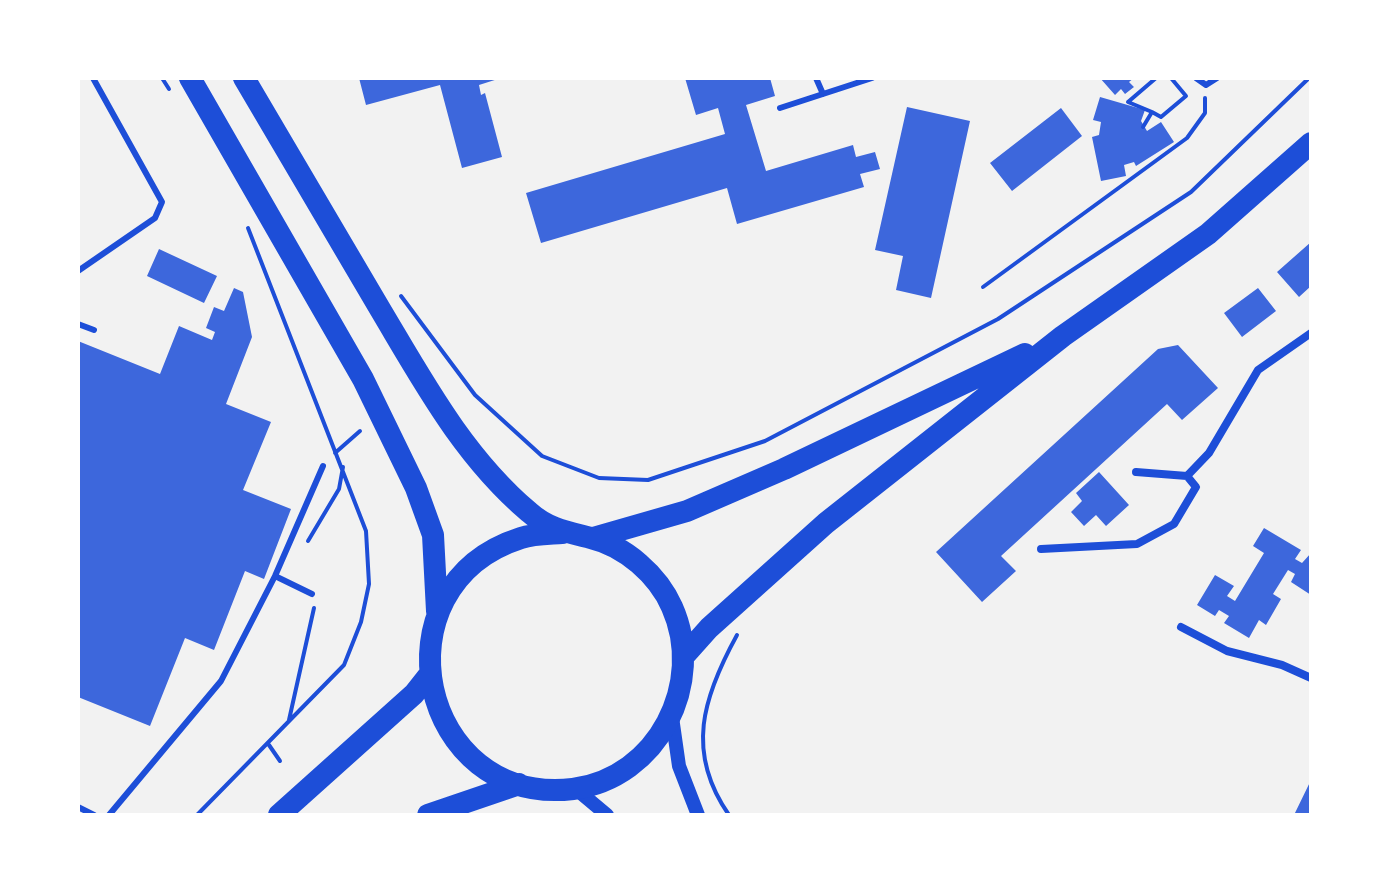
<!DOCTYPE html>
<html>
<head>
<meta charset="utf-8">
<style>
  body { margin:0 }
  #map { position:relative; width:1389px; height:893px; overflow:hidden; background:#f2f2f2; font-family:"Asap Condensed",sans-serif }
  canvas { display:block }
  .frame { position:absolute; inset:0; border:80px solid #fff; pointer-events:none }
</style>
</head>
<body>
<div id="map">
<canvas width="1389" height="893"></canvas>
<div class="frame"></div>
</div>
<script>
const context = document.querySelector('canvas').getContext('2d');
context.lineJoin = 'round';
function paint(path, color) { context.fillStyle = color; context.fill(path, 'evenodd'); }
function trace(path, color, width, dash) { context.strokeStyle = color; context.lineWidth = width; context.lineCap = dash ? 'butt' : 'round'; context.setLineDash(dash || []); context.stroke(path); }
paint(new Path2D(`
  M 359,78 L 501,78 L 479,85 L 481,95 L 485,93 L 502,157 L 462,168 L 440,85 L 366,105 Z
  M 685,78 L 770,78 L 775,96 L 746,105 L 766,171 L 853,145 L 856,157 L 875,152 L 880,169 L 860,174 L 864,187 L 737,224 L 727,188 L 541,243 L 526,193 L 725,134 L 718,108 L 696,115 Z
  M 1100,78 L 1134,78 L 1129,82 L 1134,87 L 1125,94 L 1121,89 L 1115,95 Z
  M 1100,97 L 1145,110 L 1141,121 L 1147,131 L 1161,122 L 1174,142 L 1136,166 L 1134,162 L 1124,165 L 1126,176 L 1101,181 L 1092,137 L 1099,135 L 1101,122 L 1093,120 Z
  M 907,107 L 970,121 L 931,298 L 896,290 L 903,256 L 875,250 Z
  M 1061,108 L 1082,136 L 1012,191 L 990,163 Z
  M 1311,242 L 1311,286 L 1299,297 L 1277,272 Z
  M 159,249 L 217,276 L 204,303 L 147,276 Z
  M 234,288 L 243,292 L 252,337 L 226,404 L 271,422 L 243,490 L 291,509 L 264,579 L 245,571 L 214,650 L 185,638 L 150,726 L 78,697 L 78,341 L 160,374 L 179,326 L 212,340 L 215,332 L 206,328 L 214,307 L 224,311 Z
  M 1258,288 L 1276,311 L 1242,337 L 1224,313 Z
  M 1178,345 L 1218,388 L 1182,420 L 1167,404 L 1001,556 L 1016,571 L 982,602 L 936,552 L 1158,349 Z
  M 1099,472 L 1129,505 L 1106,526 L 1096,515 L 1084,526 L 1071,512 L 1082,501 L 1076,493 Z
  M 1264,528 L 1301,550 L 1295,559 L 1302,563 L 1311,553 L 1311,595 L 1291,582 L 1295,574 L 1288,570 L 1273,594 L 1281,599 L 1266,625 L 1259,620 L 1249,638 L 1224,623 L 1229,616 L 1219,610 L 1215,616 L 1197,605 L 1215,575 L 1234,586 L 1227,596 L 1235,601 L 1264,553 L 1253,546 Z
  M 1311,780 L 1311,815 L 1294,815 Z`), '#3d67dc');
trace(new Path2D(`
  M 162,78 L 169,89
  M 1152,112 L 1161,117 L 1186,96 L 1171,78
  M 1143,127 L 1152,112 L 1128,102 L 1156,78
  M 983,287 L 1187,138 L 1205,113 L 1205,98
  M 401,296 L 475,395 L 542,456 L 599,478 L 648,480 L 765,441 L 998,319 L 1191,192 L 1309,78
  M 335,453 L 360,431
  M 308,541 L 339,489 L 343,467
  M 289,720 L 314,608
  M 269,745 L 280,761
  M 197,815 L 344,665 L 361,622 L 369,584 L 366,531 L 248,228
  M 729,815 C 685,752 703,697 737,635`), '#1d4ed8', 4);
trace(new Path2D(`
  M 816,78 L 823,94
  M 1196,78 L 1206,85 L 1217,78
  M 780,108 L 872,78
  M 78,271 L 155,218 L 162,202 L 93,78
  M 78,324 L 94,330
  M 275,576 L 312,594
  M 78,807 L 94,815
  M 109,815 L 221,681 L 275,576 L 323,466`), '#1d4ed8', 6);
trace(new Path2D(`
  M 1187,476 L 1209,453 L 1258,370 L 1311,333
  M 1041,549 L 1137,544 L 1174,524 L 1196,487 L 1187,476 L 1136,472
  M 1181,627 L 1227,651 L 1282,665 L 1311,678`), '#1d4ed8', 8);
trace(new Path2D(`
  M 672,717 L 679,766 L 698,815
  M 576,789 L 607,815`), '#1d4ed8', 14);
trace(new Path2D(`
  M 190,78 L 363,379 L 416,488 L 433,535 L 437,611
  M 244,78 C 289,155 334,232 380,309 C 423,381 463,456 529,512 C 548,529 567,532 591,538 C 625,546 658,575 672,607 C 706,683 658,778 573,789 C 419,807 371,586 521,538 C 533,534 549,534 562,533
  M 593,538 L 687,511 L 784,469 L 1025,354
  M 684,656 L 709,628 L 826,523 L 1063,336 L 1208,234 L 1311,143
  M 279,815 L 414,694 L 429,675
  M 428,815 L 519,784`), '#1d4ed8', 22);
</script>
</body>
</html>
